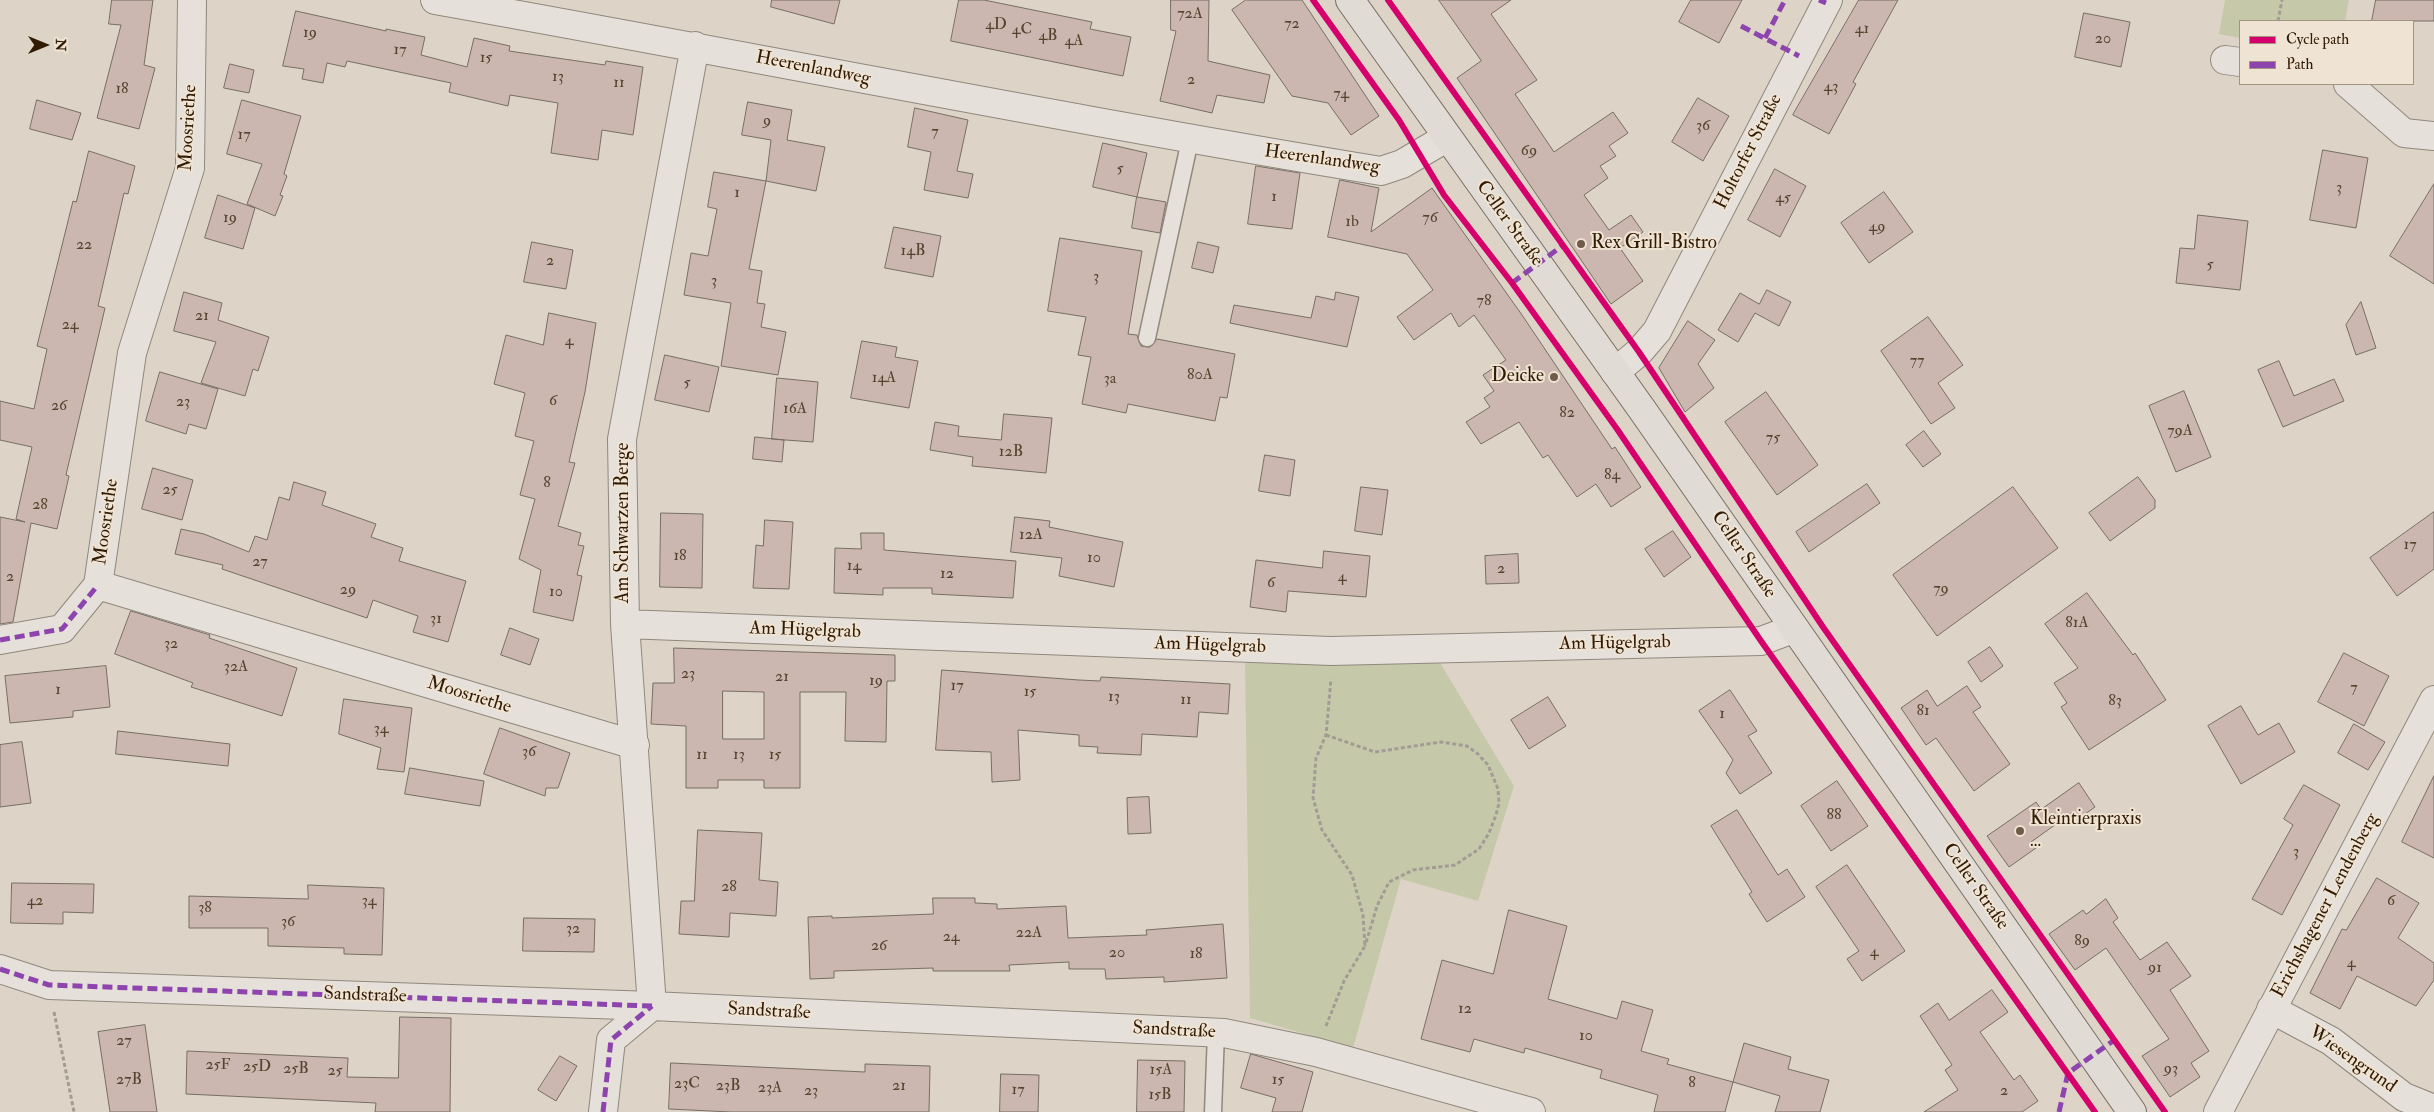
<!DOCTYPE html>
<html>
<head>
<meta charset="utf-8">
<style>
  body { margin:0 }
  #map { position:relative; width:2434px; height:1112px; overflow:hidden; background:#ddd4c7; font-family:"IM FELL Double Pica",serif }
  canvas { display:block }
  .legend { position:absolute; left:2239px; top:20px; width:175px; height:65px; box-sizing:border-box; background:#efe4d4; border:1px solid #a39480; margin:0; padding:6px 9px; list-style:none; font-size:15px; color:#321b03 }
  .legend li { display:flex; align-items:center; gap:10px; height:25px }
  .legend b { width:25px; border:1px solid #a39480 }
  .north { position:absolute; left:20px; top:20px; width:50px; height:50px; -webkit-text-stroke:4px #efe4d4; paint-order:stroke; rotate:90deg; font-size:14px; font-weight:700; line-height:20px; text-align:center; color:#321b03 }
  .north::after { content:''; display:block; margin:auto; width:18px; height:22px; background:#321b03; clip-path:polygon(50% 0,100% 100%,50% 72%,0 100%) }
</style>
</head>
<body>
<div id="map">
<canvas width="2434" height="1112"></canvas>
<ul class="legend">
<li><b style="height:6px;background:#d6006c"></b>Cycle path</li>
<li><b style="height:6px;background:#8e44ad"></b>Path</li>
</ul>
<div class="north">N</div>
</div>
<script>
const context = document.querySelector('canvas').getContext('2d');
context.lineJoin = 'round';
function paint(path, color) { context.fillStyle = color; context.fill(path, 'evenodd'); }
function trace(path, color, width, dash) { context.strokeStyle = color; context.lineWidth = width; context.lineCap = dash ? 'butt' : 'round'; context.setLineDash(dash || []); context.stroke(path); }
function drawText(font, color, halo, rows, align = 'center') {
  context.font = font + ' "IM FELL Double Pica",serif'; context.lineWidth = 4; context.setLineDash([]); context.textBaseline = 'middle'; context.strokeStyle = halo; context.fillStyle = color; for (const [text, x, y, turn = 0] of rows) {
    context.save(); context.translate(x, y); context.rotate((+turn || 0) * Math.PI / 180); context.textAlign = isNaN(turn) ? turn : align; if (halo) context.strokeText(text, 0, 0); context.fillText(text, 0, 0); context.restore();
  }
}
paint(new Path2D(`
  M 2225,0 L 2349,0 L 2345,21 L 2240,21 L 2240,38 L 2219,34 Z
  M 1245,661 L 1439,661 L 1514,786 L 1478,901 L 1401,879 L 1353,1048 L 1250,1018 Z`), '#c6c8aa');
const building = new Path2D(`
  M 112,0 L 153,0 L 144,65 L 155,68 L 139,129 L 97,118 L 121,25 L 109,24 Z
  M 772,0 L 840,0 L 834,24 L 771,7 Z
  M 959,0 L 984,0 L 1092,22 L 1090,29 L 1131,37 L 1123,76 L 951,41 Z
  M 1171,0 L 1209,0 L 1208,61 L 1270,75 L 1264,103 L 1217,95 L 1212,113 L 1160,101 L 1176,31 L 1171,30 Z
  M 1246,0 L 1302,0 L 1379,116 L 1351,135 L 1328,103 L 1292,96 L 1232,10 Z
  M 1439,0 L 1511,0 L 1491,14 L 1537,80 L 1515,94 L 1554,152 L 1613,112 L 1628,133 L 1609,146 L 1616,156 L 1600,166 L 1608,178 L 1584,195 L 1609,230 L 1631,215 L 1643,232 L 1620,248 L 1643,281 L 1611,304 L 1457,78 L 1481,61 Z
  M 1691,0 L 1742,0 L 1719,43 L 1679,22 Z
  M 1859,0 L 1898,0 L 1853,82 L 1856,84 L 1829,134 L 1793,115 Z
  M 2376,0 L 2434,0 L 2434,21 L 2372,21 Z
  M 296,11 L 386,31 L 386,29 L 425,37 L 421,55 L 467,67 L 474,38 L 510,46 L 509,51 L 605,65 L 606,61 L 643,67 L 633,135 L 602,130 L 598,160 L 551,153 L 558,103 L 510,95 L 508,106 L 449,92 L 451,83 L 347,61 L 345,67 L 327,63 L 323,83 L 302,79 L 304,69 L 283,66 Z
  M 2084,13 L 2130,22 L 2121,67 L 2075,57 Z
  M 230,64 L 254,70 L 249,93 L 224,88 Z
  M 1698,98 L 1729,116 L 1703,161 L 1672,142 Z
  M 37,100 L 81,113 L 72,140 L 30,129 Z
  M 242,100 L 301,116 L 284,174 L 287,176 L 280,195 L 283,196 L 275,216 L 247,204 L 262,164 L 227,154 Z
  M 748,102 L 792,110 L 787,140 L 825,147 L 816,191 L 766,181 L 771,140 L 742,135 Z
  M 915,108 L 968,120 L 957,171 L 973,174 L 968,198 L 924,190 L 931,152 L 908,147 Z
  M 1103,143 L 1147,153 L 1137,197 L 1093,187 Z
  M 2323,150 L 2368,158 L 2356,228 L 2310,220 Z
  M 89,151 L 135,166 L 128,194 L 124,193 L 98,306 L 105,308 L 66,475 L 69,476 L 57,529 L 31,523 L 13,622 L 0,624 L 0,517 L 25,522 L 16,519 L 32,447 L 0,440 L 0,401 L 34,409 L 47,349 L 37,346 L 73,201 L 76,202 Z
  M 1256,166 L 1300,173 L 1292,229 L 1248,224 Z
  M 1775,169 L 1806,186 L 1780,237 L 1748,220 Z
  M 714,172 L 766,181 L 749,269 L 762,271 L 757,303 L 765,304 L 761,327 L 786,332 L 778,375 L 721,366 L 731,303 L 684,295 L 691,253 L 708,256 L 717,209 L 708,207 Z
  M 1340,180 L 1379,188 L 1371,232 L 1432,188 L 1522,315 L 1612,449 L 1615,447 L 1641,487 L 1611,507 L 1596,484 L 1577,497 L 1548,455 L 1543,458 L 1519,422 L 1481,444 L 1466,422 L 1490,407 L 1484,398 L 1494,391 L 1483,375 L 1506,360 L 1474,315 L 1459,327 L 1451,313 L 1414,340 L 1397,317 L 1433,290 L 1407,254 L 1328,237 Z
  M 2434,184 L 2434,284 L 2390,256 Z
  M 1884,192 L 1913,232 L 1869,263 L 1841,223 Z
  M 218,195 L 255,208 L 243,249 L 205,238 Z
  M 1137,197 L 1166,202 L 1160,233 L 1132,228 Z
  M 2198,215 L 2248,221 L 2240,290 L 2176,283 L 2180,248 L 2194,249 Z
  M 894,227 L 941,236 L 933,277 L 885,268 Z
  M 1060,238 L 1142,251 L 1128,334 L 1137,335 L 1141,346 L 1150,347 L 1157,339 L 1235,354 L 1227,398 L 1220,397 L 1215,421 L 1128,404 L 1126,413 L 1082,404 L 1091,357 L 1078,355 L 1086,317 L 1048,311 Z
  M 532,242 L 573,250 L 566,289 L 524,282 Z
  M 1198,242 L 1219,247 L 1213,273 L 1192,268 Z
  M 1767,290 L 1791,302 L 1779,326 L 1755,313 L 1738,342 L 1718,330 L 1740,293 L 1759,304 Z
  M 184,292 L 222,303 L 218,320 L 269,337 L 258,371 L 253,369 L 245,396 L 201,383 L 216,342 L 174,331 Z
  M 1336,292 L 1359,297 L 1347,347 L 1230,323 L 1234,305 L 1311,318 L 1316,296 L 1334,300 Z
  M 2361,302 L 2376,348 L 2356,355 L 2346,325 Z
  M 549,313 L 596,323 L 585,392 L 569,462 L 575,463 L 558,526 L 581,533 L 578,545 L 584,546 L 577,575 L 582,576 L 573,621 L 533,612 L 541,570 L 519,559 L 535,499 L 520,495 L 534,441 L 515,436 L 525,393 L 494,384 L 506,335 L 543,345 Z
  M 1928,317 L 1963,365 L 1938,383 L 1955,408 L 1931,424 L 1881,351 Z
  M 1688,321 L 1715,340 L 1698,364 L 1714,388 L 1685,412 L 1659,368 Z
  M 862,341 L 897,347 L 895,357 L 918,361 L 909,408 L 851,398 Z
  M 665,355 L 719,367 L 709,412 L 655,400 Z
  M 2279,361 L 2294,396 L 2334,379 L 2344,401 L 2283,427 L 2258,370 Z
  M 160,372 L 218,389 L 206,429 L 189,424 L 186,434 L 146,421 Z
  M 777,378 L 818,382 L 813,442 L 772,439 Z
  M 2184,391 L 2211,457 L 2176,472 L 2149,406 Z
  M 1766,392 L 1818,465 L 1777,495 L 1725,422 Z
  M 1004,414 L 1052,418 L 1046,473 L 972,466 L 973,457 L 930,450 L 935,422 L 959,426 L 958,436 L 1001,440 Z
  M 1924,431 L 1941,454 L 1923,467 L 1906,445 Z
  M 755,437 L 784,440 L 782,462 L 753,459 Z
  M 1265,455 L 1295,460 L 1290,496 L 1259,491 Z
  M 153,468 L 193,480 L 182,520 L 142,509 Z
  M 2138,477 L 2155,500 L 2155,508 L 2110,541 L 2089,513 Z
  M 294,482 L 326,492 L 322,505 L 376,524 L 371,537 L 403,548 L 399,561 L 466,581 L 448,642 L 413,632 L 418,616 L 373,600 L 367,618 L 222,569 L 223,565 L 175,554 L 181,529 L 204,534 L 249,552 L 255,536 L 267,540 L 279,497 L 289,500 Z
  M 1867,484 L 1880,503 L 1809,552 L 1796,532 Z
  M 1361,487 L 1388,490 L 1382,535 L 1355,531 Z
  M 2013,487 L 2058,548 L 1937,636 L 1893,575 Z
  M 2434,512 L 2434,569 L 2397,596 L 2370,558 Z
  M 661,513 L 703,514 L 702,588 L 660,587 Z
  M 1015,517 L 1050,521 L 1049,527 L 1123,542 L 1114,587 L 1059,576 L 1062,558 L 1011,552 Z
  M 765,520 L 793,522 L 789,589 L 753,588 L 756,545 L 763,546 Z
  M 1673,531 L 1691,557 L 1664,577 L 1645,549 Z
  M 861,533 L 884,533 L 884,550 L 1016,561 L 1013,598 L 932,594 L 932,588 L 883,588 L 883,595 L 834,593 L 835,548 L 861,549 Z
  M 1324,551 L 1370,556 L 1366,597 L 1288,591 L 1286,612 L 1250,607 L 1256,560 L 1322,568 Z
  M 1518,554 L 1519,583 L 1486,584 L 1485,556 Z
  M 2087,593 L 2133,655 L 2135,653 L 2166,700 L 2089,750 L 2061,707 L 2067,703 L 2054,683 L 2078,668 L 2045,624 Z
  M 131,611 L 210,635 L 209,638 L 297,668 L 282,716 L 191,687 L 193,683 L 115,654 Z
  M 510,628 L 539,639 L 530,665 L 501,655 Z
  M 1990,647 L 2003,666 L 1981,682 L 1968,662 Z
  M 674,648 L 895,655 L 895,681 L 887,681 L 886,742 L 845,741 L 846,692 L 800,692 L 800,788 L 764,788 L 764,780 L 718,780 L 718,788 L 686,788 L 686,726 L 651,724 L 653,683 L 674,683 ZM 723,691 L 764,692 L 764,739 L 723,739 Z
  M 2344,653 L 2389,676 L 2364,726 L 2318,702 Z
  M 106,666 L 110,707 L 73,711 L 73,717 L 10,723 L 5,676 Z
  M 942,670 L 1079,680 L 1100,681 L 1101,677 L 1230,684 L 1228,714 L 1199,712 L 1197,737 L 1142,734 L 1141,755 L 1097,753 L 1098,747 L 1079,746 L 1079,735 L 1018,730 L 1020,780 L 992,782 L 991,752 L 936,750 Z
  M 1967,686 L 1981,707 L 1973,712 L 2010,764 L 1974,791 L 1936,738 L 1926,745 L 1901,708 L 1927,690 L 1937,706 Z
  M 1730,690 L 1757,731 L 1748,736 L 1772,773 L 1740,794 L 1726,773 L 1733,760 L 1699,711 Z
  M 1548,697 L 1566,726 L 1529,749 L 1511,720 Z
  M 344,699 L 412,708 L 404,772 L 377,769 L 381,748 L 339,734 Z
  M 2241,706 L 2258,735 L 2279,723 L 2295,752 L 2241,784 L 2208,726 Z
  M 2354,724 L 2385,742 L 2368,770 L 2338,753 Z
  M 500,728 L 570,753 L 558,788 L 546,788 L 545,796 L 484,774 Z
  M 118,731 L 230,744 L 228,766 L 116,754 Z
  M 22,742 L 31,803 L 0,807 L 0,745 Z
  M 410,768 L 484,781 L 480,806 L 405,794 Z
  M 2434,776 L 2434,858 L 2402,842 Z
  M 1837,781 L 1868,826 L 1831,851 L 1801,806 Z
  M 2079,783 L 2095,807 L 2078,819 L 2073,812 L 2031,842 L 2036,848 L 2009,867 L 1987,836 L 2036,802 L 2041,809 Z
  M 2304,785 L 2340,805 L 2282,915 L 2252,899 L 2293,825 L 2284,819 Z
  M 1149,797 L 1151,833 L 1128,834 L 1127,798 Z
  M 1737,810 L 1778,875 L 1787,869 L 1805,897 L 1767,922 L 1749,894 L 1752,892 L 1711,826 Z
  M 698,830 L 762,833 L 759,880 L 778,882 L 776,916 L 730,913 L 729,937 L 679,934 L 681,901 L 694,901 Z
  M 1847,865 L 1905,951 L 1862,981 L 1847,959 L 1859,951 L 1816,887 Z
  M 2377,878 L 2419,903 L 2398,938 L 2434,963 L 2434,980 L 2416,1006 L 2357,976 L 2340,1009 L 2310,993 L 2342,929 L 2346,930 Z
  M 12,883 L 94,884 L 93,913 L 63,912 L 63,924 L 11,923 Z
  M 308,885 L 384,888 L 382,955 L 344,954 L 344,948 L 268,946 L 268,928 L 189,928 L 189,896 L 308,899 Z
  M 933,898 L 975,898 L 975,903 L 997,904 L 997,909 L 1066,906 L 1068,938 L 1147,935 L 1146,930 L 1223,924 L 1227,978 L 1164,982 L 1164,977 L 1106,979 L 1105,969 L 1069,969 L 1069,962 L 1009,965 L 1010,971 L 933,971 L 933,968 L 834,971 L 834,978 L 810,979 L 808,917 L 832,916 L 832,918 L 933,914 Z
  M 2106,899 L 2118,918 L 2113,922 L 2140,960 L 2167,942 L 2191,976 L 2170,990 L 2209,1051 L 2191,1063 L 2200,1077 L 2170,1097 L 2142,1056 L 2169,1039 L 2106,948 L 2075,970 L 2049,934 L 2083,910 L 2086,914 Z
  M 1509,910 L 1567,926 L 1548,999 L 1617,1019 L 1622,1001 L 1653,1010 L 1641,1051 L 1669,1059 L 1667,1064 L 1733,1082 L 1744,1043 L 1791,1057 L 1788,1069 L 1829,1080 L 1820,1112 L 1775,1112 L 1780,1096 L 1733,1082 L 1725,1112 L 1654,1112 L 1658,1095 L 1600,1078 L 1602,1070 L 1525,1048 L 1524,1053 L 1474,1039 L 1470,1052 L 1421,1039 L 1442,960 L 1493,974 Z
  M 524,918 L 595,919 L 594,952 L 523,951 Z
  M 1992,990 L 2008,1012 L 1980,1032 L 2014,1080 L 2020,1075 L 2038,1101 L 2022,1112 L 1924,1112 L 1958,1090 L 1945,1070 L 1952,1065 L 1920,1016 L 1938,1003 L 1949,1020 Z
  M 400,1017 L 451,1018 L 450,1112 L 375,1112 L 376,1103 L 186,1094 L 187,1051 L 348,1058 L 347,1077 L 398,1078 Z
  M 145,1025 L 157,1112 L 110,1112 L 98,1032 Z
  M 1251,1054 L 1313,1072 L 1302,1112 L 1272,1112 L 1276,1098 L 1241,1088 Z
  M 560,1056 L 577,1066 L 556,1101 L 538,1090 Z
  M 1138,1060 L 1185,1061 L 1184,1112 L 1137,1112 Z
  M 671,1063 L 865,1072 L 865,1064 L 930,1066 L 929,1112 L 731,1112 L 669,1109 Z
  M 1001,1074 L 1039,1075 L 1038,1112 L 1000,1112 Z`);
paint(building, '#cbb7b0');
trace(building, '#776e63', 1);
const service = new Path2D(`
  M 1147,338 L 1190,140
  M 1213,1112 L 1216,1033`);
const minor = new Path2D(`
  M 192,0 L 190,168 L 132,353 L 98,585 L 635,745
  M 435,0 C 750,56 1065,119 1381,171 L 1402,164 L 1446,138
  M 2225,60 L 2240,62
  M 2348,84 L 2404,133 L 2434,136
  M 1615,372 L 1639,352 L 1657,331 L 1828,0
  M 625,624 L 1331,651 L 1761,641 L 1793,629
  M 0,640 L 62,629 L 98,585
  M 0,969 L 49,985 L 652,1006 L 1224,1033 L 1316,1052 L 1531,1112
  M 652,1006 L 625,624 L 622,439 L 695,46
  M 2271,1009 L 2331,1041 L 2404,1097 L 2434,1109
  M 603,1112 L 611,1040 L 652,1006
  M 2218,1112 L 2434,700`);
const primary = new Path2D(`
  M 1350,0 L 1641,408 L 2132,1112`);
trace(service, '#8f887d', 19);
trace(minor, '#8f887d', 30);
trace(primary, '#776e63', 30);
trace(new Path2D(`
  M 2278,21 L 2282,0
  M 1326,735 L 1375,752 L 1441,742 L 1467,746 L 1478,754 L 1488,765 L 1498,789 L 1499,803 L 1496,815 L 1489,833 L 1479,849 L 1455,865 L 1413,870 L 1389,882 L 1377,906 L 1365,946
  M 54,1012 L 74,1112
  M 1326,1026 L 1344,981 L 1365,946 L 1363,915 L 1352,875 L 1322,830 L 1313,798 L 1316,758 L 1326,735 L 1331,679`), '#a29c94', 3, [4, 2.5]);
trace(service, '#e5e0da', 16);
trace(minor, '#e5e0da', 28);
trace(primary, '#e0dbd4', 28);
trace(new Path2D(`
  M 1819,0 L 1826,3
  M 1741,26 L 1799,56
  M 1765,38 L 1785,0
  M 1512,283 L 1562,246
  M 0,640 L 62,629 L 98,585
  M 0,969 L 49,985 L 652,1006
  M 603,1112 L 611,1040 L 652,1006
  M 2059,1112 L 2068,1073 L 2113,1041`), '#8e44ad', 5, [10, 5]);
trace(new Path2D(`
  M 1313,0 L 1399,120 L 1444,195 L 1512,283 L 1617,429 L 1761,641 L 2095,1112
  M 1388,0 L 1639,352 L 1823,627 L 2165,1112`), '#d6006c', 6);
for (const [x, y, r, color] of [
  [1581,244,5,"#6e5c48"],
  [1554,377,5,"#6e5c48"],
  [2020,831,5,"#6e5c48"]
]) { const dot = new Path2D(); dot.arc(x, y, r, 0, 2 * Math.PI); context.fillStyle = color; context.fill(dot); trace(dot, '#efe4d4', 2); }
drawText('16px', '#58422e', null, [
  ["72A",1190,15],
  ["72",1292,25],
  ["4D",996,26],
  ["41",1862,30],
  ["4C",1022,31],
  ["19",310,34],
  ["4B",1048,37],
  ["20",2103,40],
  ["4A",1074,42],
  ["17",400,51],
  ["15",486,59],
  ["13",558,78],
  ["2",1191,81],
  ["11",619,84],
  ["43",1831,88],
  ["18",122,90],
  ["74",1341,95],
  ["9",767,122],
  ["36",1703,127],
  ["7",935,133],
  ["17",244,136],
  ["69",1529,152],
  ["5",1120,170],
  ["3",2339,189],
  ["1",737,194],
  ["1",1274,198],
  ["45",1783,199],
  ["19",230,219],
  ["76",1430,219],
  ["1b",1352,223],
  ["49",1877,228],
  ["22",84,246],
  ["14B",913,252],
  ["2",550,262],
  ["5",2210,266],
  ["3",1096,278],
  ["3",714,282],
  ["78",1484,302],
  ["21",202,317],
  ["24",70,326],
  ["4",569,342],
  ["77",1917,362],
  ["80A",1200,376],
  ["14A",884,379],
  ["3a",1110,380],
  ["5",687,384],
  ["6",553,402],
  ["23",183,403],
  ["26",59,407],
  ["16A",795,410],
  ["82",1567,414],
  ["79A",2180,432],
  ["75",1773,439],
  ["12B",1011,453],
  ["84",1612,476],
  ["8",547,484],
  ["25",170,491],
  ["28",40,506],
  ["12A",1031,536],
  ["17",2410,546],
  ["18",680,557],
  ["10",1094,559],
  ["27",260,563],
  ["14",854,567],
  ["2",1501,570],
  ["12",947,575],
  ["2",10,578],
  ["4",1342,578],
  ["6",1271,584],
  ["79",1941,590],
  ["29",348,591],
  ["10",556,593],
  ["31",436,620],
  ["81A",2077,624],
  ["32",171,645],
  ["32A",236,668],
  ["23",688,675],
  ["21",782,678],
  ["19",876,682],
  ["17",957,687],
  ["7",2354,689],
  ["1",58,691],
  ["15",1030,693],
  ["13",1114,698],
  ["11",1186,701],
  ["83",2115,702],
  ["81",1923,712],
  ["1",1722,715],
  ["34",381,730],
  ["36",529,753],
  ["11",702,756],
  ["13",739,756],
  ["15",775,756],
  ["88",1834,816],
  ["3",2296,853],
  ["28",729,888],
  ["42",35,902],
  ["34",369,902],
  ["6",2391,902],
  ["38",205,909],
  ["36",288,923],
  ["32",573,930],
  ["22A",1029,934],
  ["24",951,938],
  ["89",2082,942],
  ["26",879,947],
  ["4",1874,953],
  ["20",1117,954],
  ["18",1196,955],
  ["4",2351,964],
  ["91",2155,969],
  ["12",1465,1010],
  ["10",1586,1037],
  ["27",124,1042],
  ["25F",218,1066],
  ["25D",257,1068],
  ["25B",296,1070],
  ["93",2171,1070],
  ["15A",1161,1071],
  ["25",335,1072],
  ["27B",129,1081],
  ["15",1278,1081],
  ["8",1692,1084],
  ["23C",687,1085],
  ["23B",728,1087],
  ["21",899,1087],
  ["23A",770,1089],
  ["17",1018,1091],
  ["23",811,1092],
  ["2",2004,1092],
  ["15B",1160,1096]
]);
drawText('19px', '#321b03', '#efe4d4', [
  ["Heerenlandweg",813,69,11],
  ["Moosriethe",189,128,-87],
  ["Holtorfer Straße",1749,152,-63],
  ["Heerenlandweg",1322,160,8],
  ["Celler Straße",1509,224,54],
  ["Moosriethe",107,522,-82],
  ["Am Schwarzen Berge",624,523,-90],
  ["Celler Straße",1743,555,56],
  ["Am Hügelgrab",805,631,2],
  ["Am Hügelgrab",1615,644,-1],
  ["Am Hügelgrab",1210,646,2],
  ["Moosriethe",469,696,17],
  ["Celler Straße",1975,887,55],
  ["Erichshagener Lendenberg",2326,906,-62],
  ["Sandstraße",365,996,2],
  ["Sandstraße",769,1012,3],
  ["Sandstraße",1174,1031,3],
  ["Wiesengrund",2352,1060,35]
]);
drawText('19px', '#321b03', '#efe4d4', [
  ["Rex Grill-Bistro",1591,244],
  ["Deicke",1544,377,"right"],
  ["Kleintierpraxis",2030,820],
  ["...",2030,842]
], 'left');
</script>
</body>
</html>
